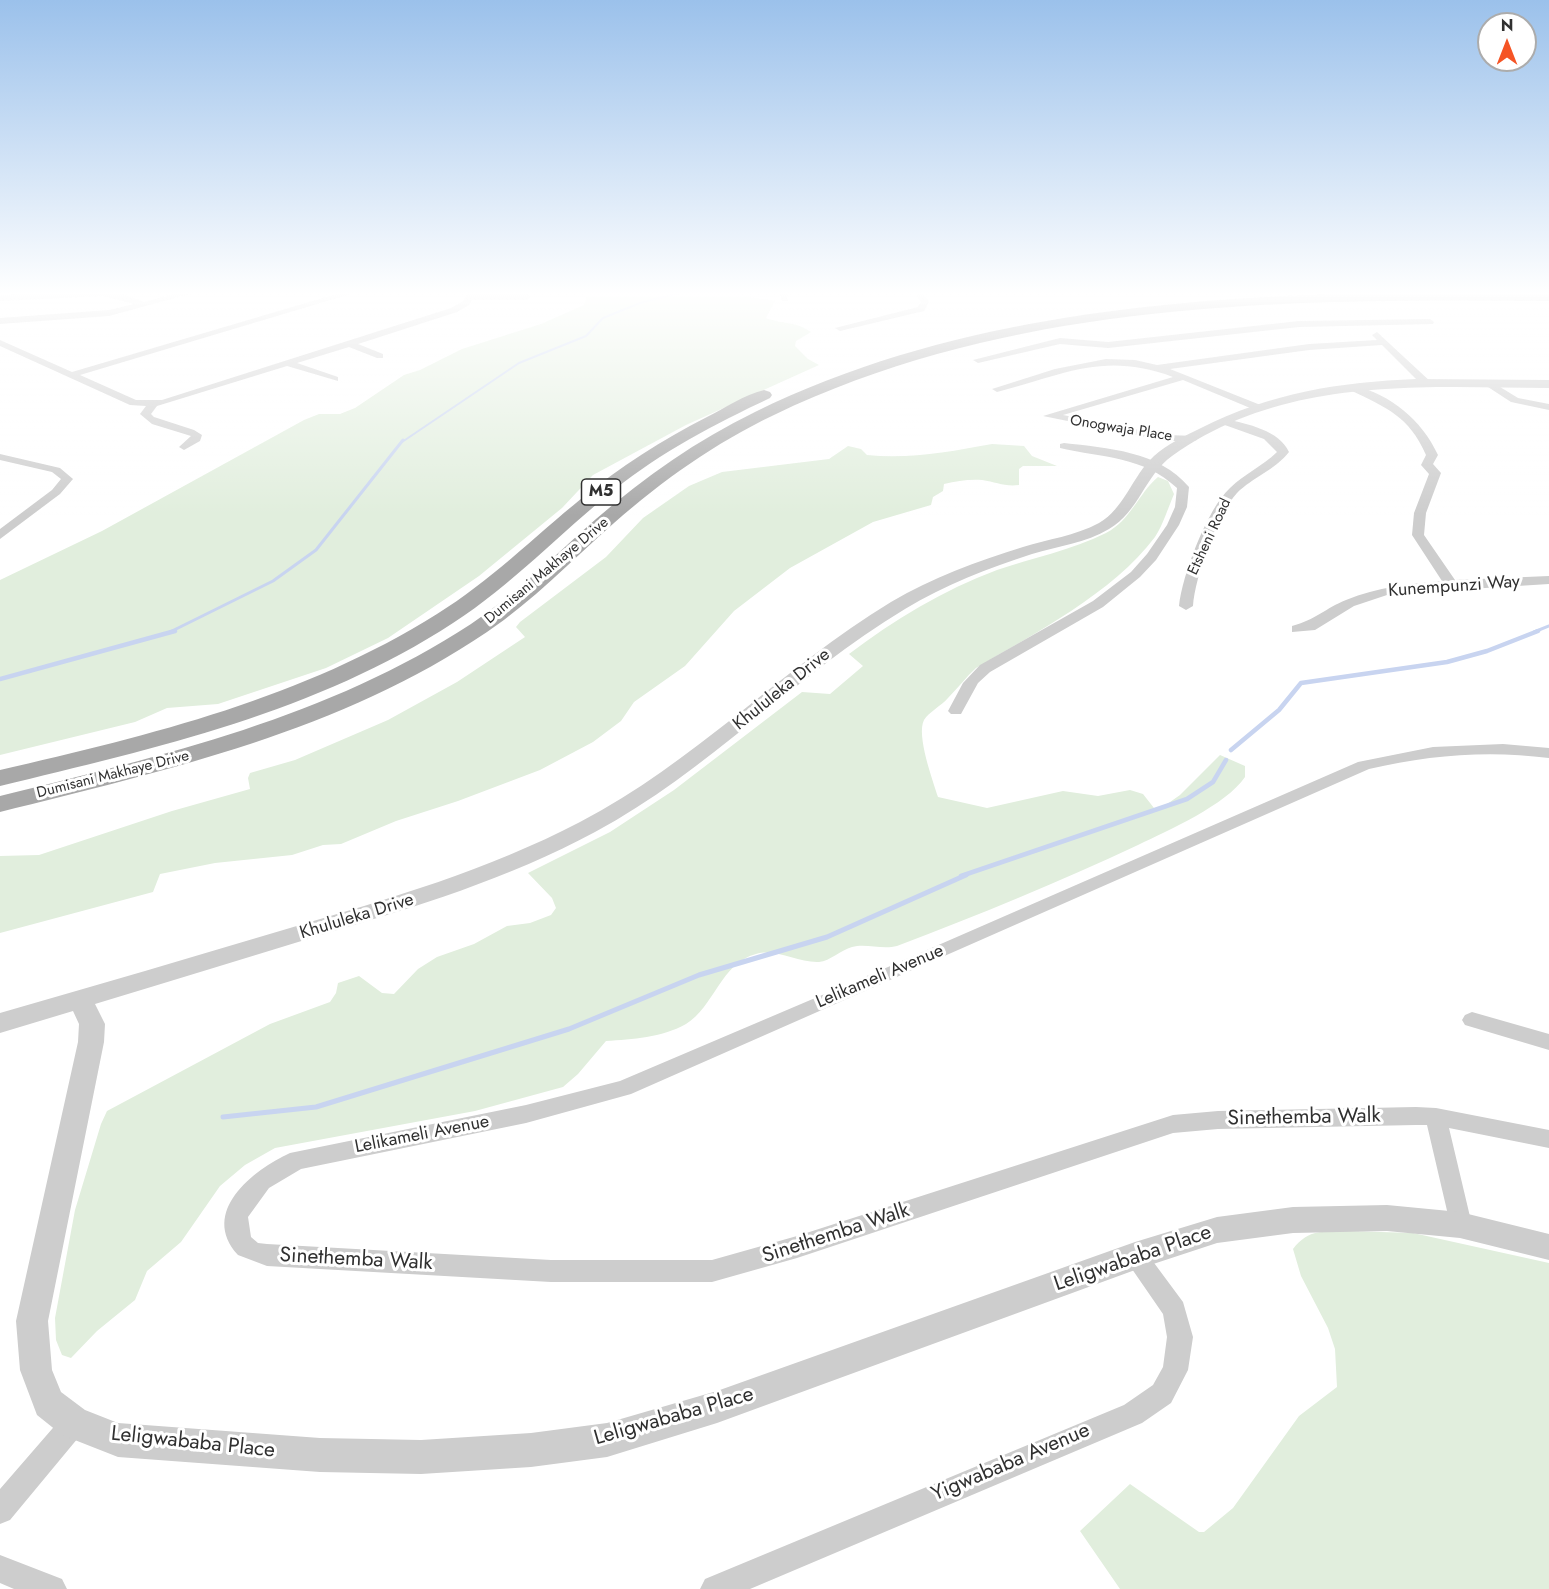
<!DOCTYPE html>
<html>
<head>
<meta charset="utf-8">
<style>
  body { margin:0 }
  #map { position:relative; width:1549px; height:1589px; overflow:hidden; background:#fff; font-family:Jost,sans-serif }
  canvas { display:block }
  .north { position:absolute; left:1477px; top:12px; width:60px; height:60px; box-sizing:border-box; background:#fff; border:2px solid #acacac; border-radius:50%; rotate:0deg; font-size:16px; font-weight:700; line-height:24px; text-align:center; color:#303030 }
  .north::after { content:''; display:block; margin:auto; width:21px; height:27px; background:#f55425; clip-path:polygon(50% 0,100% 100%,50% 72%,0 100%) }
</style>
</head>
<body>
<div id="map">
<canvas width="1549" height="1589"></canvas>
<div class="north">N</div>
</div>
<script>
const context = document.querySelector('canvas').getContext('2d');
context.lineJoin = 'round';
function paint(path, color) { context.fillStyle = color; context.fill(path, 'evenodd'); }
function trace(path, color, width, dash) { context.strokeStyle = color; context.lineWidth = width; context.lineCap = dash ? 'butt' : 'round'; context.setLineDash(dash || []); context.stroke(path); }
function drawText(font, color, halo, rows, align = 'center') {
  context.font = font + ' Jost,sans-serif'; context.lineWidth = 6; context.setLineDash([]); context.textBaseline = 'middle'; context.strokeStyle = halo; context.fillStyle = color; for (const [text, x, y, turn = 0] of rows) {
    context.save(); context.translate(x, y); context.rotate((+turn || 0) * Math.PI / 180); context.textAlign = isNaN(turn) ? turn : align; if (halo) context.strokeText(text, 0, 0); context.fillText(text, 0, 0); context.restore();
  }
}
paint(new Path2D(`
  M 588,292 L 741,292 L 744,296 L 775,301 L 766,318 C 784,325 793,320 811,332 L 796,341 L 795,346 L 808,359 L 819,365 L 686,425 L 593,475 L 562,508 L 479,576 L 388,638 L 326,668 L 218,704 L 167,708 L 135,722 L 0,755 L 0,580 L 102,531 L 304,420 L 319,414 L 340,414 L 355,408 L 404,375 L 420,370 L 462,349 L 541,324 L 584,305 Z
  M 992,444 L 1024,446 L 1032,456 L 1057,466 L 1023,466 L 1019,469 L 1019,485 C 1005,487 996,482 982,480 C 969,479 957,481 944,484 L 943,491 L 933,497 L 931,505 L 873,522 L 790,568 L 734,611 L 685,666 L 634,702 L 621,721 L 593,742 L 540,770 L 458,801 L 396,821 L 341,844 L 323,845 L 292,855 L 215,863 L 160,874 L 153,892 L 0,933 L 0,856 L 39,855 L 172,811 L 250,789 L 248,778 L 250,773 L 295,760 L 388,720 L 457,682 L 525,637 L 516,627 L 520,622 L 606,557 L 643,518 L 689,486 L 722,472 L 829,459 L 848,446 L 861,449 L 867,455 C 910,459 949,452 992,444 Z
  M 1158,477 L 1168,481 L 1174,494 C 1168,508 1163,525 1155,537 C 1113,593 1035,633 976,668 C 966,677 958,688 948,698 C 941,706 929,712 924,720 C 916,735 933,781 938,797 L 987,808 L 1063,791 L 1098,796 L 1130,790 L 1143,794 L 1154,808 L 1160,809 L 1180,795 L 1220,755 L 1245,766 L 1245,777 C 1226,805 1169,830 1138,845 C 1059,882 979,915 897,946 C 882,950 866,943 852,947 C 841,950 830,961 819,962 C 798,963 776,948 756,954 C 721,963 714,1007 686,1024 C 661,1038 633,1039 606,1041 L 578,1074 L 563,1087 L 475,1111 L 275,1148 L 245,1165 L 220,1186 L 181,1242 L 147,1271 L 135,1300 L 97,1331 L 71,1358 L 62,1355 L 56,1340 L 55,1318 L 75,1210 L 101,1124 L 107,1111 L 270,1024 L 330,1002 L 336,993 L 338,983 L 359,976 L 382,993 L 394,994 L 418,969 L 437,957 L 474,944 L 507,926 L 530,923 L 551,915 L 556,908 L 552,898 L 528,873 L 610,832 L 674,790 L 802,692 L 830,694 L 863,666 L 849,654 C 894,620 943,590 997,570 C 1032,558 1072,550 1106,533 C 1131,520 1138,494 1158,477 Z
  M 1349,1231 L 1413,1233 L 1549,1263 L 1549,1589 L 1120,1589 L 1080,1531 L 1130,1484 L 1199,1532 L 1204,1532 L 1233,1508 L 1299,1416 L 1337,1387 L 1335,1349 L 1328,1328 L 1301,1276 L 1293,1249 C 1309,1228 1324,1232 1349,1231 Z`), '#e1eedd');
trace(new Path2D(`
  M 402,442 L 519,363 L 586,336 L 603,318 L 640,303 L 683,292`), '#c8d4f0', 2);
trace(new Path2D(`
  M 170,632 L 273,581 L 316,550 L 403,440
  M 1534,632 L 1549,626`), '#c8d4f0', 3);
trace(new Path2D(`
  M 0,679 L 175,631
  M 1231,750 L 1279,710 L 1301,683 L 1447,662 L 1487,651 L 1538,631
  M 961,876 L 1187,799 L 1213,782 L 1226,760`), '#c8d4f0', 4.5);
trace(new Path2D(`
  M 223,1117 L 316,1107 L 569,1029 L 699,975 L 827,937 L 966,875`), '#c8d4f0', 5);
paint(new Path2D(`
  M 63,292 L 117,292 L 144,302 L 181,292 L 197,292 L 109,316 L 0,324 L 0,318 L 109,310 L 134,304 L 102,296 L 0,301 L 0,295 Z
  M 343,292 L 357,292 L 80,375 L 136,400 L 162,400 L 451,308 L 463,301 L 468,292 L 527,294 L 531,297 L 527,300 L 472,300 L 469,305 L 457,312 L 358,344 L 383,354 L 383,358 L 377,358 L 349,347 L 297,363 L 338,377 L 338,381 L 287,366 L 157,406 L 151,414 L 154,417 L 194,430 L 202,435 L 200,441 L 184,450 L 179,447 L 191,436 L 152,424 L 140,414 L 146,406 L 130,405 L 0,346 L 0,340 L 72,372 Z
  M 779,292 L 787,292 L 788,301 L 782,301 Z
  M 915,292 L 923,292 L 929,302 L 924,311 L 840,331 L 835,328 L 918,307 L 921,302 Z
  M 1430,319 L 1434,322 L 1433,324 L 1299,327 L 1108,348 L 1060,344 L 978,363 L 973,360 L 1060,338 L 1108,342 L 1299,321 Z
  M 1377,332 L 1432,383 L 1432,387 L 1424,387 L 1382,345 L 1309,350 L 1170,369 L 1263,406 L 1263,410 L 1255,410 L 1183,380 L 1063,415 L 1166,435 L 1197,436 L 1197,440 L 1193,441 L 1166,441 L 1043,416 L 1173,377 C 1104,351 1063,375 997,392 L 992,389 L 1055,369 L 1106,359 L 1135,360 L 1157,365 L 1309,344 L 1377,340 L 1372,335 Z
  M 1492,382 L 1518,398 L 1549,404 L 1549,410 L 1511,402 L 1488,387 L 1487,385 Z
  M 1354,385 C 1392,396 1421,419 1438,455 L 1433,464 L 1441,473 L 1426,513 L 1424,535 L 1455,580 L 1549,576 L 1549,584 L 1390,594 L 1354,606 L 1315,630 L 1292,632 L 1292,626 C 1315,620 1326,608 1346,600 C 1378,587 1409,584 1442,581 L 1412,535 L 1414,513 L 1429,474 L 1421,465 L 1426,455 C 1409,416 1387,408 1350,390 L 1350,386 Z
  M 1226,419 C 1247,424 1279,430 1289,452 C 1275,470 1253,477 1237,493 C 1217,515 1195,577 1193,606 L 1186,610 L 1179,606 C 1182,576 1207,509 1230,488 C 1244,474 1263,466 1277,452 L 1264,439 L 1222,424 L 1221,422 Z
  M 1064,443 C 1107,448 1159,451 1189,487 L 1187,507 L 1179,525 L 1156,560 L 1140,577 L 1103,607 L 990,672 L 978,683 L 961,714 L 951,714 L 948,711 L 963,683 L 980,665 L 1093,601 L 1131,572 L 1147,554 L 1167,525 L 1175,507 L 1177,488 C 1143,456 1103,458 1060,448 L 1060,444 Z
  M 0,454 L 60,468 L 73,479 L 60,494 L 0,539 L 0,529 L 52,490 L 61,479 L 52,472 L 0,460 Z
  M 1503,744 L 1549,748 L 1549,758 C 1488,750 1429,755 1369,769 L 631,1094 L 526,1123 L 301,1169 L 269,1188 L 248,1217 L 251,1237 L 258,1243 L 267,1244 L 551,1260 L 712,1260 L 797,1236 L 1173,1115 L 1218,1111 L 1416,1107 L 1436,1108 L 1549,1130 L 1549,1148 L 1449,1128 L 1472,1225 L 1468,1232 L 1460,1235 L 1452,1232 L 1427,1125 L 1416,1125 L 1218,1129 L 1173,1133 L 797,1258 L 712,1282 L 551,1282 L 267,1266 L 238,1255 C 199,1212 253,1170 290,1153 L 526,1105 L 620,1081 L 888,967 L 1358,762 L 1433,747 Z
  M 1472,1012 L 1549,1034 L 1549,1050 L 1465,1025 L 1462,1020 L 1465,1015 Z
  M 1135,1245 L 1143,1248 L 1183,1302 L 1193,1337 L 1188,1370 L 1171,1403 L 1142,1423 L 750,1589 L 700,1589 L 705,1579 L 1124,1405 L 1153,1385 L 1163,1367 L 1167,1337 L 1163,1314 L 1123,1256 L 1127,1248 Z
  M 74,1410 L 83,1414 L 87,1423 L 83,1432 L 10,1520 L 0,1524 L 0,1489 L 65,1414 Z
  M 0,1555 L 62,1579 L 67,1589 L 14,1589 L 0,1583 Z`), '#cdcdcd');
paint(new Path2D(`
  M 1416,379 L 1549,380 L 1549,388 C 1419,387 1284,376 1172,456 C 1145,475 1139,512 1109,529 C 1086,543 1058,546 1032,554 C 988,568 945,585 905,609 C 795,675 709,771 595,832 C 508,879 415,907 321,935 C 246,958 171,981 95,1004 L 105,1024 L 104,1042 L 48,1321 L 52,1370 L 61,1392 L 85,1410 L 118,1423 L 320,1438 L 421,1440 L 531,1433 L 607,1423 L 717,1391 L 1135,1242 L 1217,1217 L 1293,1207 L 1387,1205 L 1460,1212 L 1549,1234 L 1549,1260 L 1460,1238 L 1387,1231 L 1293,1233 L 1217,1243 L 1135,1270 L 717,1423 L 607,1457 L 531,1467 L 421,1474 L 320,1472 L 118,1457 L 62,1435 L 37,1415 L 20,1370 L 16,1321 L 78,1042 L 79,1024 L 73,1011 L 0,1033 L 0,1013 C 97,985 193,957 290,928 C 389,899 488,870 580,822 C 694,763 782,668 891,602 C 932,578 977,561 1023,547 C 1048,539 1075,536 1099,523 C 1125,508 1132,476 1154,456 C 1167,444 1185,436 1201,428 C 1270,393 1340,382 1416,379 Z`), '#cdcdcd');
paint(new Path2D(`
  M 1354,293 L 1549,293 L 1549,301 C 1286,299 1016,299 774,415 C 715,443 663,480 614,523 C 572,560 533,601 487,632 C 341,731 168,770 0,812 L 0,796 C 163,756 329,717 471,624 C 516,594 555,555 596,519 C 645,477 697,440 755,412 C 943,320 1149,300 1354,293 Z
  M 764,390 L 770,392 L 772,395 L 770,398 C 715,424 661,452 614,490 C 560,533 512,585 453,623 C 317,712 157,748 0,786 L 0,770 C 152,735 303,698 437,614 C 489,582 534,537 582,498 C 620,467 662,440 707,417 C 725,408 744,395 764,390 Z`), '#a8a8a8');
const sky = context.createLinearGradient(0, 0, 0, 515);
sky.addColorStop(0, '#9bc1eb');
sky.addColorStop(0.57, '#fff');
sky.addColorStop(1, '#ffffff00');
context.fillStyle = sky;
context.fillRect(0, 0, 1549, 515);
drawText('15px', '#303030', '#fff', [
  ["Onogwaja Place",1121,429,9],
  ["Etsheni Road",1210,537,-65],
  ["Dumisani Makhaye Drive",547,571,-40],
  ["Dumisani Makhaye Drive",113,775,-14]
]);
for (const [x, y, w] of [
  [601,492,39]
]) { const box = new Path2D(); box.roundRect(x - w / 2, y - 13, w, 26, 4.5); context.fillStyle = '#fff'; context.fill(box); trace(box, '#303030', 1.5); }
drawText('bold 16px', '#303030', null, [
  ["M5",601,492]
]);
drawText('18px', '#303030', '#fff', [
  ["Kunempunzi Way",1454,587,-4],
  ["Khululeka Drive",782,690,-39],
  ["Khululeka Drive",357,917,-17],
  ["Lelikameli Avenue",880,977,-23],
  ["Lelikameli Avenue",422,1135,-11]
]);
drawText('21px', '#303030', '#fff', [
  ["Sinethemba Walk",1304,1118,-1],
  ["Sinethemba Walk",836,1234,-18],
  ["Leligwababa Place",1133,1259,-19],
  ["Sinethemba Walk",356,1260,3],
  ["Leligwababa Place",674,1417,-16],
  ["Leligwababa Place",193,1443,6],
  ["Yigwababa Avenue",1011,1463,-23]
]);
</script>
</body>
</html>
